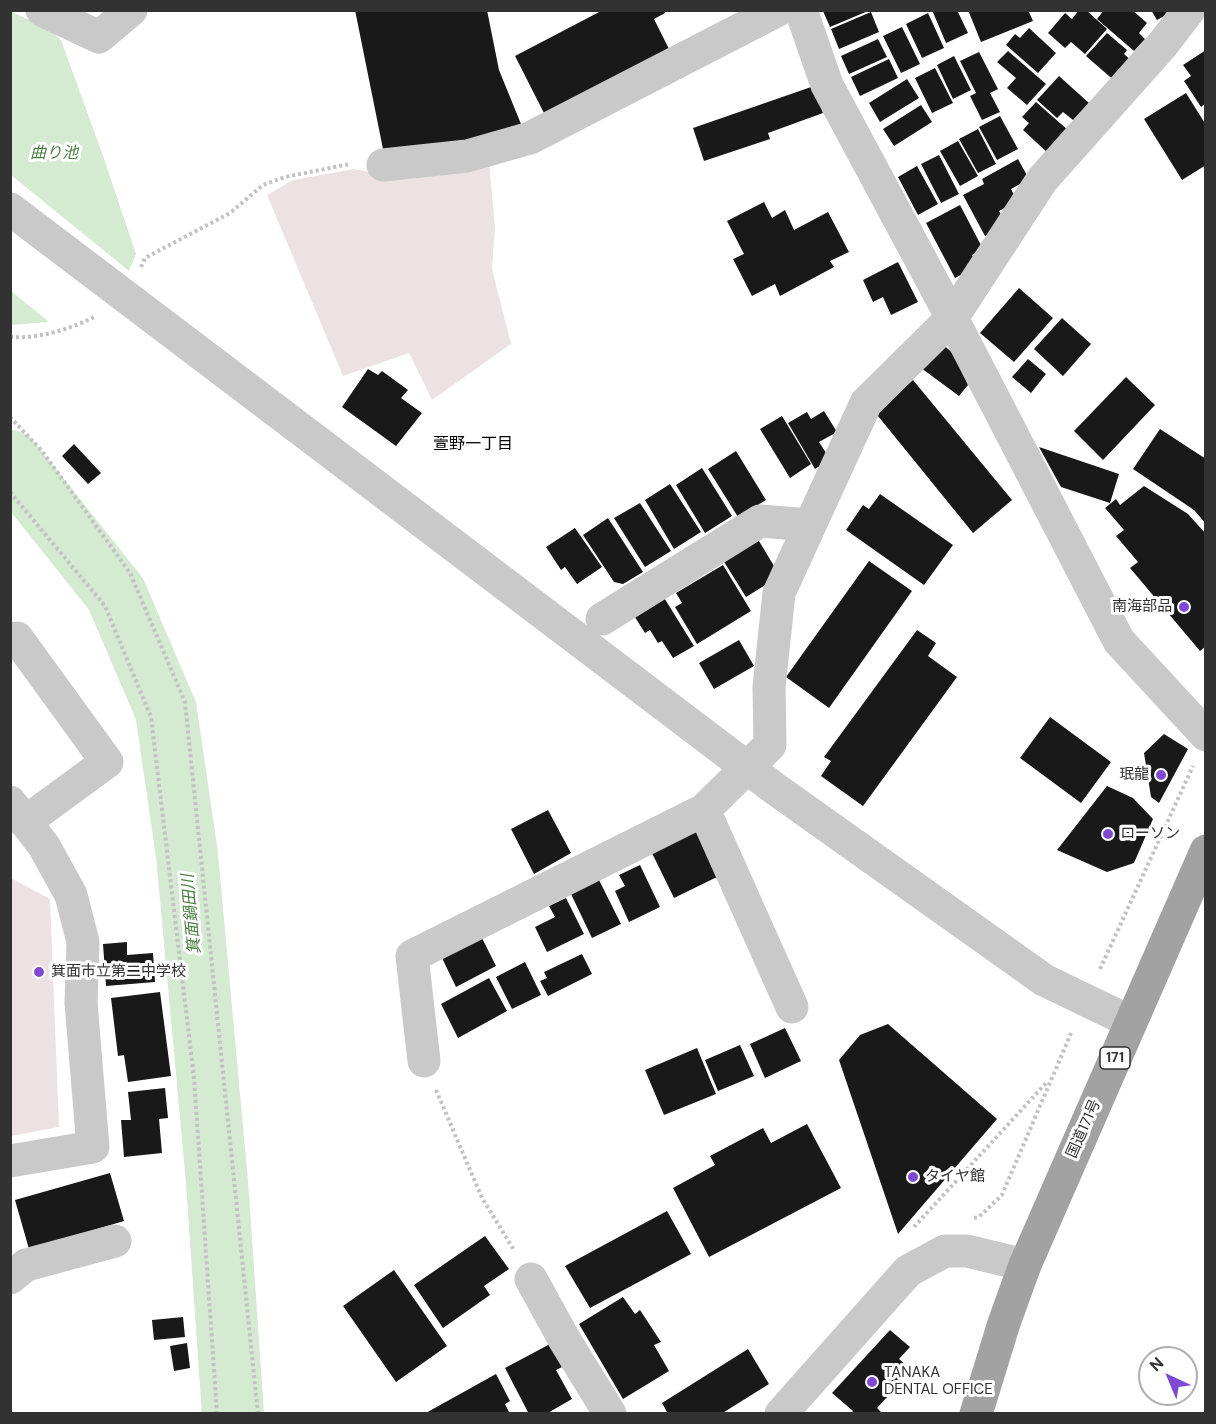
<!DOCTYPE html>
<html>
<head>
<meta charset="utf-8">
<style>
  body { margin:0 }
  #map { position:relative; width:1216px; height:1424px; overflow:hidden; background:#fff; font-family:"DM Sans",sans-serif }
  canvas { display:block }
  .frame { position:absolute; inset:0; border:12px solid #323232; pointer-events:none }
  .north { position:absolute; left:1138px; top:1346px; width:60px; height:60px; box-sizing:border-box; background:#fff; border:2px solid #adadad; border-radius:50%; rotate:316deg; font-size:16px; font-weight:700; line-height:24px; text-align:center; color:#323232 }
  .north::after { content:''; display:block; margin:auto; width:21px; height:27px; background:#7f4ad2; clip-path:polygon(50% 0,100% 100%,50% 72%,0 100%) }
</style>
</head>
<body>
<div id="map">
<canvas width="1216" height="1424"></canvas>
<div class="frame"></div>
<div class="north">N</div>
</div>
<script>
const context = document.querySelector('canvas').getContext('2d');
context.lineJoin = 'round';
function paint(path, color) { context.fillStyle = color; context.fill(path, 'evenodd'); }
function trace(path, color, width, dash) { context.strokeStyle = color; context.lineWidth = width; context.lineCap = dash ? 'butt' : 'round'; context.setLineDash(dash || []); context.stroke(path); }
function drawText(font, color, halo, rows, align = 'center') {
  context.font = font + ' "DM Sans","Noto Sans JP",sans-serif'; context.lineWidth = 6; context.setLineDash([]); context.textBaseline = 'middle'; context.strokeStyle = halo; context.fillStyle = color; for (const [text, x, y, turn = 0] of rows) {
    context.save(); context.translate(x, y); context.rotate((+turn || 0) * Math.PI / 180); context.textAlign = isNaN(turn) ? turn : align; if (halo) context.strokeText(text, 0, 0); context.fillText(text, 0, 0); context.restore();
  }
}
paint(new Path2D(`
  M 489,161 L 495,228 L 492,269 L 511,344 L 432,400 L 409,353 L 343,376 L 267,195 L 293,180 L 354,169 L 387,175 Z
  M 11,878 L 50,899 L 59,1127 L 11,1136 Z`), '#ede2e3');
paint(new Path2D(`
  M 10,11 L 49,29 L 61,40 L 102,153 L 136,254 L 129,271 L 11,175 Z
  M 10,291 L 11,291 L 49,322 L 11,325 Z`), '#d4ead1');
trace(new Path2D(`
  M 10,461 L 116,594 L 166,711 L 187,855 L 217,1182 L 233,1414`), '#d4ead1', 62);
paint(new Path2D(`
  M 355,10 L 487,10 L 499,70 L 521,124 L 447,151 L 383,149 Z
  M 603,10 L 664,10 L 665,13 L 654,19 L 670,51 L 545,115 L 515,56 Z
  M 932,10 L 957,10 L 968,33 L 946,43 Z
  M 968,10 L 1028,10 L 1033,21 L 981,42 Z
  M 1079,10 L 1086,10 L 1107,29 L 1085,54 L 1071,42 L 1065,48 L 1048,33 L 1065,13 L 1072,19 Z
  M 1104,10 L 1132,10 L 1147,23 L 1139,33 L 1145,39 L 1134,51 L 1097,19 Z
  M 1151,10 L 1168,10 L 1170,13 L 1157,20 Z
  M 823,11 L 868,11 L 830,27 Z
  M 871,12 L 879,32 L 839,49 L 831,29 Z
  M 928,13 L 944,48 L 922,58 L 906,24 Z
  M 902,27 L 920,64 L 901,73 L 883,36 Z
  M 1029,28 L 1056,53 L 1038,73 L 1006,45 L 1015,34 L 1020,38 Z
  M 1107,33 L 1127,50 L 1124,54 L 1135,64 L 1117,83 L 1086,56 Z
  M 878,39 L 887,57 L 849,74 L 841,56 Z
  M 1206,50 L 1206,103 L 1201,107 L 1184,81 L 1191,76 L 1183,65 Z
  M 1008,51 L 1046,84 L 1027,105 L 1007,88 L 1016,78 L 997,62 Z
  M 979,52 L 998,89 L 990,93 L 1000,112 L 982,120 L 970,96 L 976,93 L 960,61 Z
  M 954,56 L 971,90 L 953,99 L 937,65 Z
  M 889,59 L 898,78 L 860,96 L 851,77 Z
  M 935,68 L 953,103 L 932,113 L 915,78 Z
  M 1059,76 L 1089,103 L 1073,120 L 1063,112 L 1057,118 L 1037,100 Z
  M 907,79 L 919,98 L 880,122 L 869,103 Z
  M 814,86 L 823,113 L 768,133 L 770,139 L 704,161 L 693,128 Z
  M 1186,93 L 1206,125 L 1206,165 L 1182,180 L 1144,119 Z
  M 1036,102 L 1069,131 L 1049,154 L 1023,130 L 1029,123 L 1022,117 Z
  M 921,105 L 932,122 L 894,146 L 883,129 Z
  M 1000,116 L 1018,149 L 997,160 L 979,127 Z
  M 978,129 L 996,164 L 978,173 L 959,139 Z
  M 958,141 L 978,176 L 960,186 L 940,151 Z
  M 939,155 L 959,194 L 941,203 L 921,164 Z
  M 1018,159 L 1029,179 L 1011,189 L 1017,201 L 999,211 L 1006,224 L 985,236 L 963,195 L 984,184 L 982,179 Z
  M 917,166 L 938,204 L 918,215 L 898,177 Z
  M 764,202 L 772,218 L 785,210 L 794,230 L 828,212 L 849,252 L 830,261 L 834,267 L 780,296 L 775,284 L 752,296 L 733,259 L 744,254 L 727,221 Z
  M 960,205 L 983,249 L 972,255 L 978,266 L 955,278 L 926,223 Z
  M 898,262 L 918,302 L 891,315 L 883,297 L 873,302 L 863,280 Z
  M 1019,288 L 1053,318 L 1014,362 L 980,333 Z
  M 1062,318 L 1091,344 L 1063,376 L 1034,349 Z
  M 940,342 L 955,355 L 968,385 L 959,396 L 917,365 Z
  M 1028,359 L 1046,374 L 1031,393 L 1012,377 Z
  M 368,369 L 378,375 L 382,371 L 408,390 L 401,398 L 422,413 L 396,446 L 342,407 Z
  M 1126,377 L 1155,405 L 1103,460 L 1074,431 Z
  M 913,380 L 1012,500 L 973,533 L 878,416 L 879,408 Z
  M 824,411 L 837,432 L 819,442 L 830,459 L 815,469 L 788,423 L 807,412 L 811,419 Z
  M 782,416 L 811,464 L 790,478 L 760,429 Z
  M 1160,429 L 1206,459 L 1206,524 L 1194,510 L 1133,469 Z
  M 74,444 L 101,473 L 88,484 L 62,456 Z
  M 1039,447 L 1119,474 L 1110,503 L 1061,487 Z
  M 736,451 L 766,500 L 738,517 L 708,469 Z
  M 702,468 L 732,516 L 705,533 L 676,485 Z
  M 670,484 L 701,532 L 674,549 L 645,500 Z
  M 1144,486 L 1188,514 L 1206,534 L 1206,646 L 1200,651 L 1130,568 L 1138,562 L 1116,536 L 1124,530 L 1105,508 L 1116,499 L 1120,505 Z
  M 880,494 L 953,545 L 924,585 L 846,530 L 863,505 L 869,509 Z
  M 640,503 L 671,551 L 645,567 L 614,518 Z
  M 608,518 L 643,572 L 623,584 L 614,582 L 583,535 Z
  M 575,528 L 602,567 L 577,584 L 565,567 L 561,570 L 546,547 Z
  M 756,536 L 774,566 L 767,584 L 746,597 L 721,557 Z
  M 869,561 L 912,591 L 829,708 L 786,677 Z
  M 723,565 L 751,611 L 697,644 L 675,607 L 682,603 L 676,593 Z
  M 663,596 L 694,646 L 673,658 L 662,641 L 658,643 L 650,630 L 645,633 L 633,614 Z
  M 917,630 L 936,643 L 928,656 L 957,677 L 863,806 L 821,776 L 831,761 L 824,757 Z
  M 739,640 L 754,666 L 714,689 L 699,663 Z
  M 1050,717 L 1111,762 L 1081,803 L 1020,758 Z
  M 1164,734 L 1188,749 L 1159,803 L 1151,797 L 1144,753 Z
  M 1107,786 L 1133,798 L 1153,819 L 1134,863 L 1107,872 L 1057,850 Z
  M 548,810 L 571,853 L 534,874 L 511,829 Z
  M 698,831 L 719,876 L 674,898 L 652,853 Z
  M 640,865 L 660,907 L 629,922 L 615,891 L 625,886 L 619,875 Z
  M 599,880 L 621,924 L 592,938 L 571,894 Z
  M 566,898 L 584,934 L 547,952 L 535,927 L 555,917 L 549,906 Z
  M 480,934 L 496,966 L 456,987 L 442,958 Z
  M 127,942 L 127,955 L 153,953 L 155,982 L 106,986 L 103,944 Z
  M 582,954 L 592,974 L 548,996 L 540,981 L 547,978 L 544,972 Z
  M 525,962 L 541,995 L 512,1009 L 496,977 Z
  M 489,978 L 507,1011 L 458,1038 L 441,1004 Z
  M 160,992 L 171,1076 L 128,1082 L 124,1055 L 118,1056 L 111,998 Z
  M 888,1024 L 997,1119 L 898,1234 L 839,1060 L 860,1035 Z
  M 785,1028 L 801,1061 L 765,1078 L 750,1044 Z
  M 740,1045 L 754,1076 L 718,1091 L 705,1060 Z
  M 697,1048 L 716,1094 L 664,1115 L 645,1070 Z
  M 165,1088 L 168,1118 L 159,1119 L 162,1153 L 124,1157 L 121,1120 L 131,1120 L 128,1092 Z
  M 807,1124 L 841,1188 L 709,1257 L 673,1188 L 715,1165 L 710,1156 L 763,1128 L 771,1143 Z
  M 110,1173 L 124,1221 L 29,1249 L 15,1200 Z
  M 667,1211 L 691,1254 L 590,1308 L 565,1266 Z
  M 485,1236 L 509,1269 L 484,1286 L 490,1295 L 443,1328 L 414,1285 Z
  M 394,1270 L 447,1346 L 396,1382 L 343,1306 Z
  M 623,1297 L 635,1314 L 640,1310 L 661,1342 L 654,1345 L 669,1371 L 623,1399 L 579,1324 Z
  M 183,1317 L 185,1337 L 154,1340 L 152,1320 Z
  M 890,1330 L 910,1347 L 899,1359 L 912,1370 L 877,1408 L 883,1414 L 851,1414 L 853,1411 L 832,1393 Z
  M 187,1343 L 190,1368 L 174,1371 L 170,1346 Z
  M 550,1344 L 562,1367 L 556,1370 L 572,1399 L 546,1414 L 529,1414 L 505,1368 Z
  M 748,1349 L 769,1384 L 721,1414 L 668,1414 L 662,1403 Z
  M 496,1374 L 510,1401 L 505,1404 L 510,1414 L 424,1414 Z`), '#191919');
trace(new Path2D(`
  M 141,267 L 145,258 L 230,213 L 263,185 L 285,177 L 350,164
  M 10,337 C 39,339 71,329 96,316
  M 10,417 L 42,451 L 130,573 L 185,702 L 258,1414
  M 10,492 L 105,606 L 151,717 L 194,1078 L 217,1414
  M 1100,969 L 1193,766
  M 436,1090 L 482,1198 L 514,1250
  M 974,1218 L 979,1217 L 1002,1195 L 1072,1031
  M 914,1227 L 1047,1082`), '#c2c2c2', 4, [3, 3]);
trace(new Path2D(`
  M 42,10 L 99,37 L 131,10
  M 801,10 L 827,85 L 952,318 L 1119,641 L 1206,735
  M 383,165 L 467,156 L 530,138 L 778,10
  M 602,619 L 760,521 L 810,525
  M 10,642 L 17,638 L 107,762 L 25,822
  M 10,802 L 44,846 L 71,895 L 83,942 L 81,1003 L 93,1147 L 10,1161
  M 704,810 L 792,1007
  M 424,1061 L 412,956 L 704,810 L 770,745 L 769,687 L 779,593 L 866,403 L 952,318 L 1042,180 L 1163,44 L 1189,10
  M 10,1278 L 26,1265 L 115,1241
  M 531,1279 L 564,1339 L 610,1414`), '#c9c9c9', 33);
trace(new Path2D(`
  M 10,209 L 774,788 L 1044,980 L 1131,1022
  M 781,1414 L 908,1271 L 945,1251 L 967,1251 L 1025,1265`), '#c9c9c9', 33);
trace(new Path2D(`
  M 976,1414 L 1004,1323 L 1025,1265 L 1206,851`), '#a2a2a2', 33);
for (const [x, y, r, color] of [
  [1184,607,6,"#7f4ad2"],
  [1161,775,6,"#7f4ad2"],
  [1108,834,6,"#7f4ad2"],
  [39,972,6,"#7f4ad2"],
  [913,1177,6,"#7f4ad2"],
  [872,1382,6,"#7f4ad2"]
]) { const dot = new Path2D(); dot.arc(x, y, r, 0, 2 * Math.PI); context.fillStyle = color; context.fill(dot); trace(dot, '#fff', 2); }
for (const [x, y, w] of [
  [1115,1058,30]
]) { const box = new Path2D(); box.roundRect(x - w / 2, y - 11, w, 22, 4.5); context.fillStyle = '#fff'; context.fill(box); trace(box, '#323232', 1.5); }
drawText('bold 14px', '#323232', null, [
  ["171",1115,1058]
]);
drawText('15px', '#323232', '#fff', [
  ["南海部品",1172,607,"right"],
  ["珉龍",1149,775,"right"],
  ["ローソン",1120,834],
  ["箕面市立第二中学校",51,972],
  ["タイヤ館",925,1177],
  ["TANAKA",884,1373],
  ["DENTAL OFFICE",884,1390]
], 'left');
drawText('15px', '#323232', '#fff', [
  ["国道171号",1084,1129,-66]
]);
drawText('italic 16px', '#4c7f42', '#fff', [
  ["曲り池",54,154],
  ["箕面鍋田川",192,914,-95]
]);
drawText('16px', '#000', '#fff', [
  ["萱野一丁目",473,445]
]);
</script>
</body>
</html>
